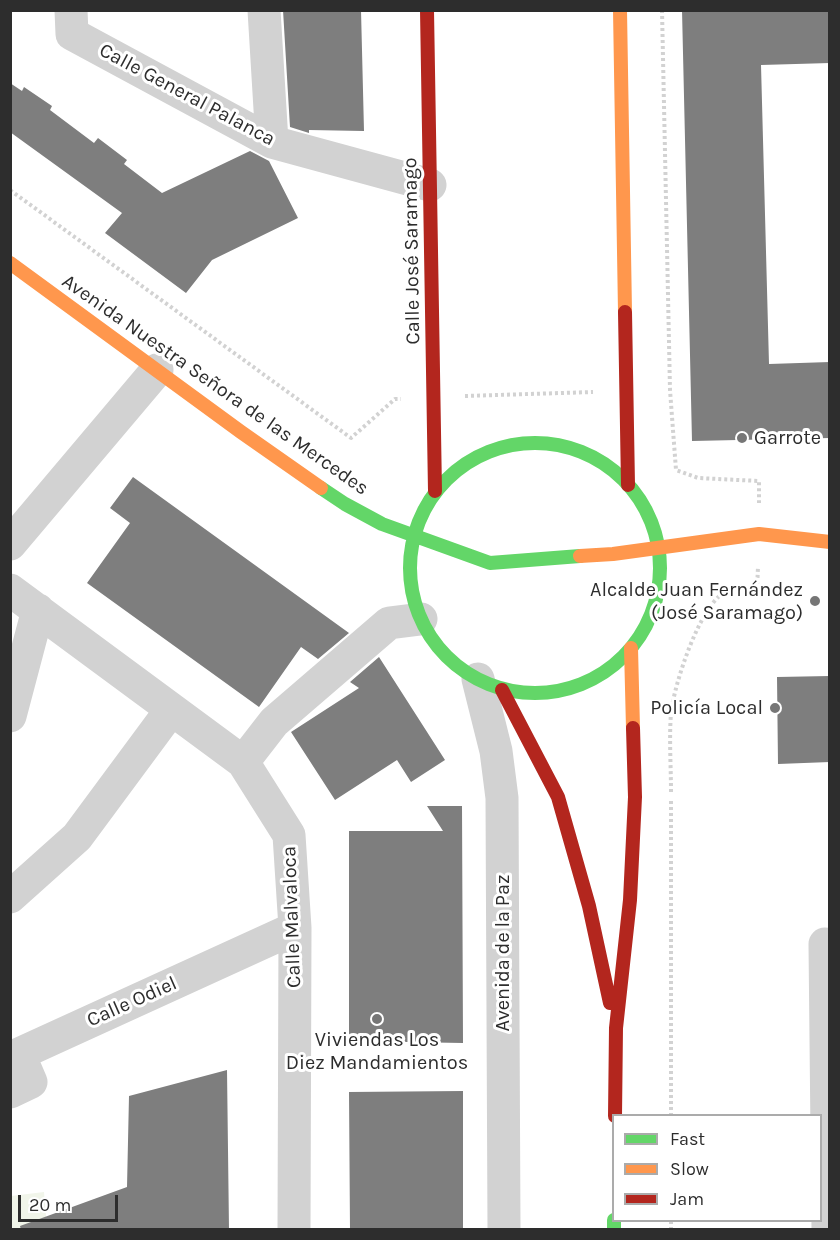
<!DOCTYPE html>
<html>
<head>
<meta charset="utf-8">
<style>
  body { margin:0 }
  #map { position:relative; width:840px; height:1240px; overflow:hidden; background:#fff; font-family:Karla,sans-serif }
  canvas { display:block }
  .frame { position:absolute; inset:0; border:12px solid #2d2d2d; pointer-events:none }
  .legend { position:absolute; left:612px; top:1114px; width:210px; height:108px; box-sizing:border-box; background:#fff; border:2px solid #ababab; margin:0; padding:8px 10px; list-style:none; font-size:18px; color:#2d2d2d }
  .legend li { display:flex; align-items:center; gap:12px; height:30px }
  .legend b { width:30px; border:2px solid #ababab }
  .scale { position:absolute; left:18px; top:1195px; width:100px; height:27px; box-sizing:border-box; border:3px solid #2d2d2d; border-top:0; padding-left:8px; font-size:18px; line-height:21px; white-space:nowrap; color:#2d2d2d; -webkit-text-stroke:4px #fff; paint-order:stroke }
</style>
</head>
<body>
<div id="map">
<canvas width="840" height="1240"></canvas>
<div class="frame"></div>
<ul class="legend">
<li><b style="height:8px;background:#63d668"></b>Fast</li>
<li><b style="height:8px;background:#ff974d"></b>Slow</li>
<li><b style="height:8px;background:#b3261e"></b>Jam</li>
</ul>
<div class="scale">20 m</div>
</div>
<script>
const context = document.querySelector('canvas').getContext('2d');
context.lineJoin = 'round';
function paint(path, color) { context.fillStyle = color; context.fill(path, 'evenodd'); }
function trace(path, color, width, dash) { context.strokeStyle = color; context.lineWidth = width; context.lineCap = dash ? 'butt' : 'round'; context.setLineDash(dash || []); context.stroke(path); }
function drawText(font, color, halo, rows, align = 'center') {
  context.font = font + ' Karla,sans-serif'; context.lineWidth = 6; context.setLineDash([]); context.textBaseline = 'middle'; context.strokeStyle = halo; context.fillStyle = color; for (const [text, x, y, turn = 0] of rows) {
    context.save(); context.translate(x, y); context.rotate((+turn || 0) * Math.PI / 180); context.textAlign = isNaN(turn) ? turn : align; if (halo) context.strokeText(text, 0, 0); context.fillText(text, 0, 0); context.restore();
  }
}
paint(new Path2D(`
  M 44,1192 L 47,1229 L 11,1230 L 11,1196 Z`), '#f1f5ea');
paint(new Path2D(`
  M 283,10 L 361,10 L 364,131 L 309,130 L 309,133 L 290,127 Z
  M 682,10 L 830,10 L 830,63 L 761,65 L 769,364 L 830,362 L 830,438 L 692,441 Z
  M 10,83 L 22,91 L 24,87 L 52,106 L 50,110 L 94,143 L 98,138 L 127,160 L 124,164 L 162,193 L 250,151 L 269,161 L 298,218 L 212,260 L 186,293 L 105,233 L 122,213 L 10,132 Z
  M 133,477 L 349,633 L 318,659 L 301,647 L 259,707 L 87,583 L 130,523 L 110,508 Z
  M 379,657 L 445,760 L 411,782 L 397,760 L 335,800 L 291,732 L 359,688 L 350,682 Z
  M 830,676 L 830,762 L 778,764 L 777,677 Z
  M 427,806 L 462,806 L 463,1043 L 349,1041 L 349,831 L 443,831 Z
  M 227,1070 L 229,1230 L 21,1230 L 20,1226 L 127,1187 L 129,1096 Z
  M 463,1091 L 463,1230 L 350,1230 L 349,1092 Z`), '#7e7e7e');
trace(new Path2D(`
  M 662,10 L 670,390 L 676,470 L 698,478 L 759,481 L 759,503
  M 10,190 L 351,438 L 395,399 L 401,399
  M 465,396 L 593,392
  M 671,792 C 671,766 669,739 671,713 C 674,685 701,599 729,590 C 738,587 748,588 757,589 L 758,567
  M 671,1116 L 671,799
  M 671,1230 L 671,1220`), '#d2d2d2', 4, [3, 3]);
trace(new Path2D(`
  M 71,10 L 72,34 L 272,142 L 430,185
  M 264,10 L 272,142
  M 10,544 L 157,370
  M 10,590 L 243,762 L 289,835 L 295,928 L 294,1230
  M 478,679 L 496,751 L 502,798 L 504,1230
  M 10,716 L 38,610
  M 243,762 L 274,722 L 389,623 L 421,619
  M 10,897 L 77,837 L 171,710
  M 825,944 L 828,1230
  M 10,1092 L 31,1082 L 19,1054 L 295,928`), '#d2d2d2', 33);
trace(new Path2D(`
  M410 568a125 125 0 1 1 250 0a125 125 0 1 1-250 0Z
  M 321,488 L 345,504 L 382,524 L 490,563 L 580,556
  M 614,1220 L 614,1230`), '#63d668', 14);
trace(new Path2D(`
  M 620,10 L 625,312
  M 10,263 L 241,432 L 321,488
  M 580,556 L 613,554 L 759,534 L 830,542
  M 631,648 L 633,728`), '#ff974d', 14);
trace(new Path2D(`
  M 427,10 L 435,491
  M 625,312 L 628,485
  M 502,690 L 558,797 L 589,906 L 610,1003
  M 615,1116 L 616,1028 L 630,900 L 635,797 L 633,728`), '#b3261e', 14);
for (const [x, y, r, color] of [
  [742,438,6,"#767676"],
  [815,601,6,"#767676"],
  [775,708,6,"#767676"],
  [377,1019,6,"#767676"]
]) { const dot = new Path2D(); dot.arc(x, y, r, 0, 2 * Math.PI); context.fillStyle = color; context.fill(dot); trace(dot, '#fff', 2); }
drawText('20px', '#2d2d2d', '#fff', [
  ["Calle General Palanca",187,95,28],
  ["Calle José Saramago",412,251,-91],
  ["Avenida Nuestra Señora de las Mercedes",215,385,35],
  ["Calle Malvaloca",292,917,-92],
  ["Avenida de la Paz",503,953,-90],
  ["Calle Odiel",132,1002,-24]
]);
drawText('20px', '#2d2d2d', '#fff', [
  ["Garrote",754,438,"left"],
  ["Alcalde Juan Fernández",803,590],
  ["(José Saramago)",803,613],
  ["Policía Local",763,708],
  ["Viviendas Los",377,1040,"center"],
  ["Diez Mandamientos",377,1063,"center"]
], 'right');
</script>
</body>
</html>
